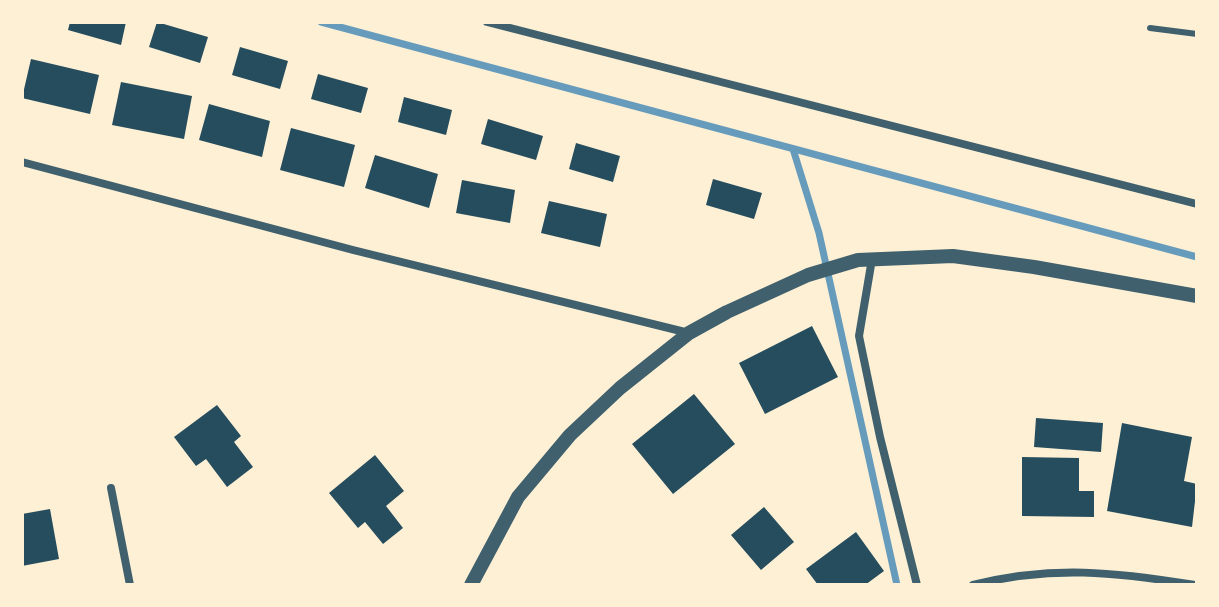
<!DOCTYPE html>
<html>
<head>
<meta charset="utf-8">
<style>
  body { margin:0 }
  #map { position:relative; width:1219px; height:607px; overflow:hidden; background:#fdf0d5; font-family:Raleway,sans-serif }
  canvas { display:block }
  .frame { position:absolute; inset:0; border:24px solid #fdf0d5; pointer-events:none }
</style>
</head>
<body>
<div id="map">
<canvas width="1219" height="607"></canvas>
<div class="frame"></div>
</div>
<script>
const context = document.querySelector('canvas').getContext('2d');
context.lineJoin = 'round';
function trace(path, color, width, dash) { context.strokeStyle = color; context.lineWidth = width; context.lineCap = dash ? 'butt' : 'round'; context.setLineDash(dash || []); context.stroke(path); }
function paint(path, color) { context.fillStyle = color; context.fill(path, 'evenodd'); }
trace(new Path2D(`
  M 321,22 L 1197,257
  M 793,149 L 819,233 L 897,585`), '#669bbc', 7);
paint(new Path2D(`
  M 70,22 L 126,22 L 121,45 L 68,30 Z
  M 157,22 L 208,37 L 200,63 L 149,47 Z
  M 240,47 L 288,61 L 280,89 L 232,75 Z
  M 31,59 L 99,75 L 90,114 L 22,98 Z
  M 318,74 L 368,88 L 361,113 L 311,99 Z
  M 121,82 L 192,96 L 184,139 L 112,125 Z
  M 404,97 L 452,110 L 446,135 L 398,122 Z
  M 209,104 L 270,121 L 262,157 L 199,140 Z
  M 488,119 L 543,136 L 536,160 L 481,144 Z
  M 291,128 L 355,145 L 344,187 L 280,170 Z
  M 576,143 L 620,156 L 613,182 L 569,169 Z
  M 375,155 L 438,174 L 429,208 L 365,188 Z
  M 713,179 L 762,193 L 754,219 L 706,205 Z
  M 462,180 L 515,190 L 510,223 L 456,213 Z
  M 549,201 L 607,214 L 600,247 L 541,233 Z
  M 812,326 L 838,377 L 765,414 L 739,363 Z
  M 694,394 L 735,444 L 673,494 L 632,444 Z
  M 217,405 L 241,436 L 234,442 L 253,467 L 227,487 L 206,459 L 196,466 L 174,437 Z
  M 1036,418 L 1103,423 L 1101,452 L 1034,447 Z
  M 1122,423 L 1192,437 L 1184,481 L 1197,484 L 1192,527 L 1107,511 Z
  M 375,455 L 404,491 L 386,506 L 403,528 L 383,544 L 365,522 L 358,528 L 329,493 Z
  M 1022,457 L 1079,458 L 1079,491 L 1094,491 L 1094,517 L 1022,516 Z
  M 764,507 L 794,542 L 761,570 L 731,535 Z
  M 50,509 L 59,559 L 22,566 L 22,514 Z
  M 856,532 L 884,571 L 865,585 L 818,585 L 806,569 Z`), '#264d5e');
trace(new Path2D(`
  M 1150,28 L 1197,34`), '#3f606c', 6);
trace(new Path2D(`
  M 487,22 L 1197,204
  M 22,162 L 353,250 L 689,333
  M 872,259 L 859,336 L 880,437 L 917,585
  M 111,488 L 130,585
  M 973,585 C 1052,565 1115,572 1195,585`), '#3f606c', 8);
trace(new Path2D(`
  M 471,585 L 518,497 L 570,435 L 620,388 L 689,333 L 727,312 L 808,275 L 858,260 L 953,256 L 1034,267 L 1197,296`), '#3f606c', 14);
</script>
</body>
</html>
